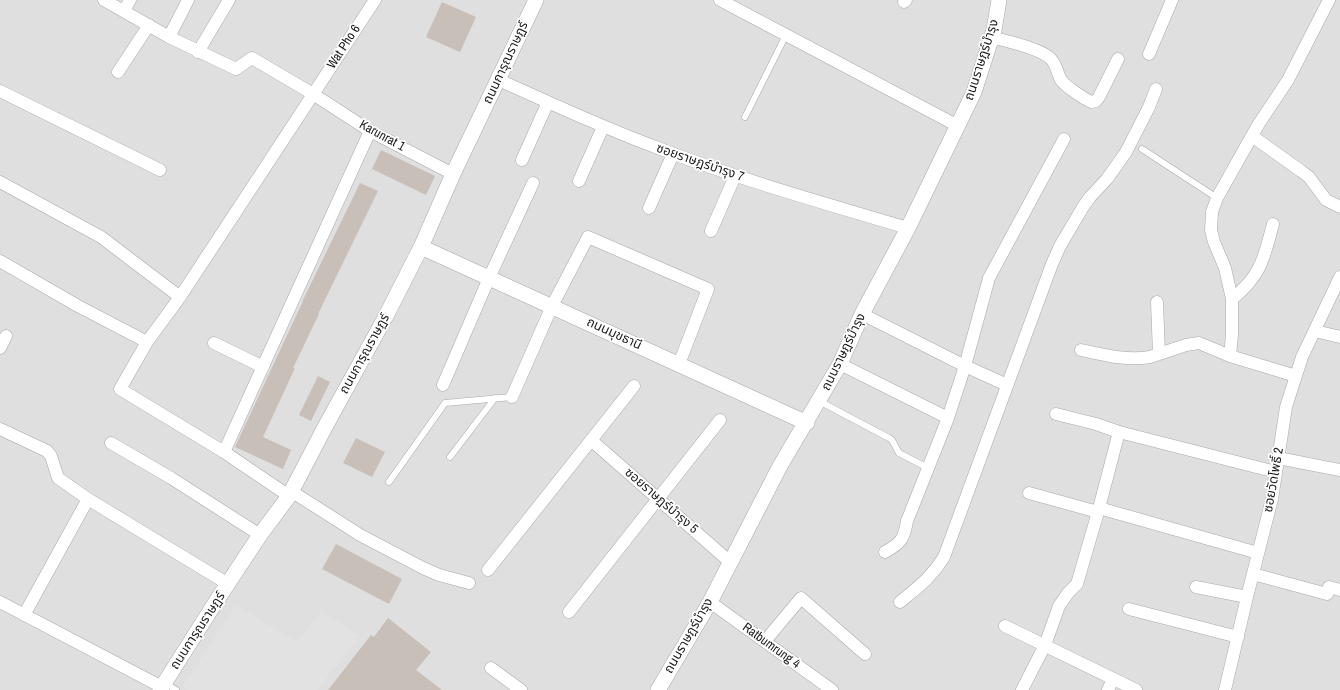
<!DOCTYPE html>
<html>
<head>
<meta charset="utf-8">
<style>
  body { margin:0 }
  canvas { display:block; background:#f2efe9 }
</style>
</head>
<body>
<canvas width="1340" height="690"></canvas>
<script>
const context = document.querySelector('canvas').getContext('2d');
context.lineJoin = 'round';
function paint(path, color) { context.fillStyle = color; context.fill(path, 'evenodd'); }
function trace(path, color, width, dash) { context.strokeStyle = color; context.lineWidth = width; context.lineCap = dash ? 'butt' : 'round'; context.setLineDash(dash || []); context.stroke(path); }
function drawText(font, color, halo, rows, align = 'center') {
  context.font = font + ' "Archivo Narrow","Noto Sans Thai",sans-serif'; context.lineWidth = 3.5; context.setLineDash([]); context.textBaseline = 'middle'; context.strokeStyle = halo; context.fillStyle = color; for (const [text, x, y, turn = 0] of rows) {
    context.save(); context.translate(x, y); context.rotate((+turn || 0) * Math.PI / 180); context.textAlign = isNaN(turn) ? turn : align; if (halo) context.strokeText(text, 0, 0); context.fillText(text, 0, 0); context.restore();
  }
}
paint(new Path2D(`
  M 0,0 L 1340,0 L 1340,690 L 0,690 Z`), '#e0dfdf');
paint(new Path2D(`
  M 236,605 L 297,642 L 321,611 L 360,636 L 317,690 L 186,690 L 182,687 Z`), '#e2e2e2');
paint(new Path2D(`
  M 442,2 L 476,17 L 460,52 L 426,37 Z
  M 381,150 L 435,176 L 426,195 L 372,169 Z
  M 360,183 L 378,191 L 318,314 L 319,314 L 293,368 L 295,368 L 263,437 L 291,450 L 283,469 L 235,447 L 303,301 L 303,300 Z
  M 318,376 L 330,382 L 311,421 L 299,415 Z
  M 356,438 L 385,452 L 372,477 L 343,463 Z
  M 336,544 L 402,579 L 389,604 L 322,569 Z
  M 388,618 L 431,652 L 416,670 L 442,690 L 328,690 L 371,635 L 374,637 Z`), '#c7bfb8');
const service = new Path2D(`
  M 745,117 L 786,35
  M 1142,149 L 1217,198
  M 819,401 L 889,438 L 892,440 L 899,453 L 928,468
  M 450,457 L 495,398
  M 389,482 L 445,403 L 512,397
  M 165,683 L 176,690`);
const minor = new Path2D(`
  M 104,0 L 169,37 L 236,69 L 252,58 L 313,94 L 370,131 L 453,174
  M 720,0 L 958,126
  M 904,2 L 906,0
  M 124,11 L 130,0
  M 169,37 L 188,0
  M 991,37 C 1006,41 1039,48 1050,58 C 1056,63 1057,73 1061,80 C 1066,87 1083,98 1091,102 L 1096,101 L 1099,97 L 1118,59
  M 198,52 L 229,0
  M 1149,54 L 1172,0
  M 118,72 L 149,25
  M 499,80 C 554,105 609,130 666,151 C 745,181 827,204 908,228
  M 0,91 L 160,170
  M 1252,136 L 1301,171 L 1309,177 L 1326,200 L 1340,207
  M 522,160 L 548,102
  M 579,181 L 603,127
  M 0,182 L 101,237 L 180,297
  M 649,208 L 673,154
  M 711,231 L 735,176
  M 0,261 L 78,306 L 147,342
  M 1232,299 C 1261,276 1264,258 1273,224
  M 1157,302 L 1159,354
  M 862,314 L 965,366 L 1007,385
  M 1315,331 L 1340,337
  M 214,343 L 263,367
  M 0,348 L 6,336
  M 1081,350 C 1104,355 1127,361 1150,357 L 1186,345 L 1199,343 L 1230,356
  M 840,364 L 948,418
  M 1296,376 L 1230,356 L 1232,335 L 1232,299 L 1225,268 L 1214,242 L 1211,230 L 1212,212 L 1217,198 L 1258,125 L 1288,80 L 1329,0
  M 443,385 L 489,278 L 533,183
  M 512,397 L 552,306 L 588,237 L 708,289 L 679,364
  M 1056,414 L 1096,424 L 1119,432 L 1276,472
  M 0,429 L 47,451 L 51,456 L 58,478 L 88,499 L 228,584
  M 591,440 L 730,562
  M 111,443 L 171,478 L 260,535
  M 224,452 L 370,131
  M 1278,458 L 1340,470
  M 291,491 L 360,535 L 423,568 L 439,575 L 469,583
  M 1029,493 L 1098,512
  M 289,496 L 224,452 L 120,389 L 147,342 L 180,297 L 375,0
  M 1099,508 L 1258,553
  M 885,552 C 901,543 904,539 907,521 L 948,418 L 965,366 L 989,278 L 1064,139
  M 488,570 L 634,386
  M 1253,574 L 1327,594 L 1329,587 L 1340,590
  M 1196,587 L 1247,597
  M 0,602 L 162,687
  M 710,602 L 832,690
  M 900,602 C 918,587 931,578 944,557 L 1052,264 L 1060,246 L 1083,207 L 1090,197 L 1107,179 L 1126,152 L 1149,107 L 1156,89
  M 1129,609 L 1238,637
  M 569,612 L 720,420
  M 24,615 L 88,499
  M 1005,626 L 1136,690
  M 765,641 L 801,598 L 865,654
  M 491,668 L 521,690
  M 1022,690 L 1045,645 L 1059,606 L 1068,593 L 1077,584 L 1098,512 L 1119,432
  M 1108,690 L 1113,679
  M 1225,690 L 1247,597 L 1272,499 L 1286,407 L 1302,357 L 1340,277`);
const tertiary = new Path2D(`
  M 421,247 L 807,423
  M 160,690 L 217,600 L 260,535 L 289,496 L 325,427 L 386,316 L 421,247 L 453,174 L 536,0
  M 658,690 L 710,602 L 780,466 L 840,364 L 862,314 L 908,228 L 974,92 L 994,30 L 999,0`);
trace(service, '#a9a9a9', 7);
trace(minor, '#a9a9a9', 13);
trace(tertiary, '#a9a9a9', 16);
trace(service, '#fff', 6);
trace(minor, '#fff', 12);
trace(tertiary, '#fff', 15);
drawText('13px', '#222', '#fff', [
  ["Wat Pho 6",344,47,-57],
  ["ถนนราษฎร์บำรุง",982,60,-72],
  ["ถนนการุณราษฏร์",506,63,-65],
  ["Karunrat 1",382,136,29],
  ["ซอยราษฎร์บำรุง 7",700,163,19],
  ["ถนนมุขธานี",614,334,25],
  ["ถนนราษฎร์บำรุง",844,352,-64],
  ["ถนนการุณราษฏร์",365,354,-61],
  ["ซอยวัดโพธิ์ 2",1274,480,-80],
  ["ซอยราษฎร์บำรุง 5",661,501,41],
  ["ถนนการุณราษฏร์",198,631,-57],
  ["ถนนราษฎร์บำรุง",689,636,-60],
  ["Ratbumrung 4",771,646,36]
]);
</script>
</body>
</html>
